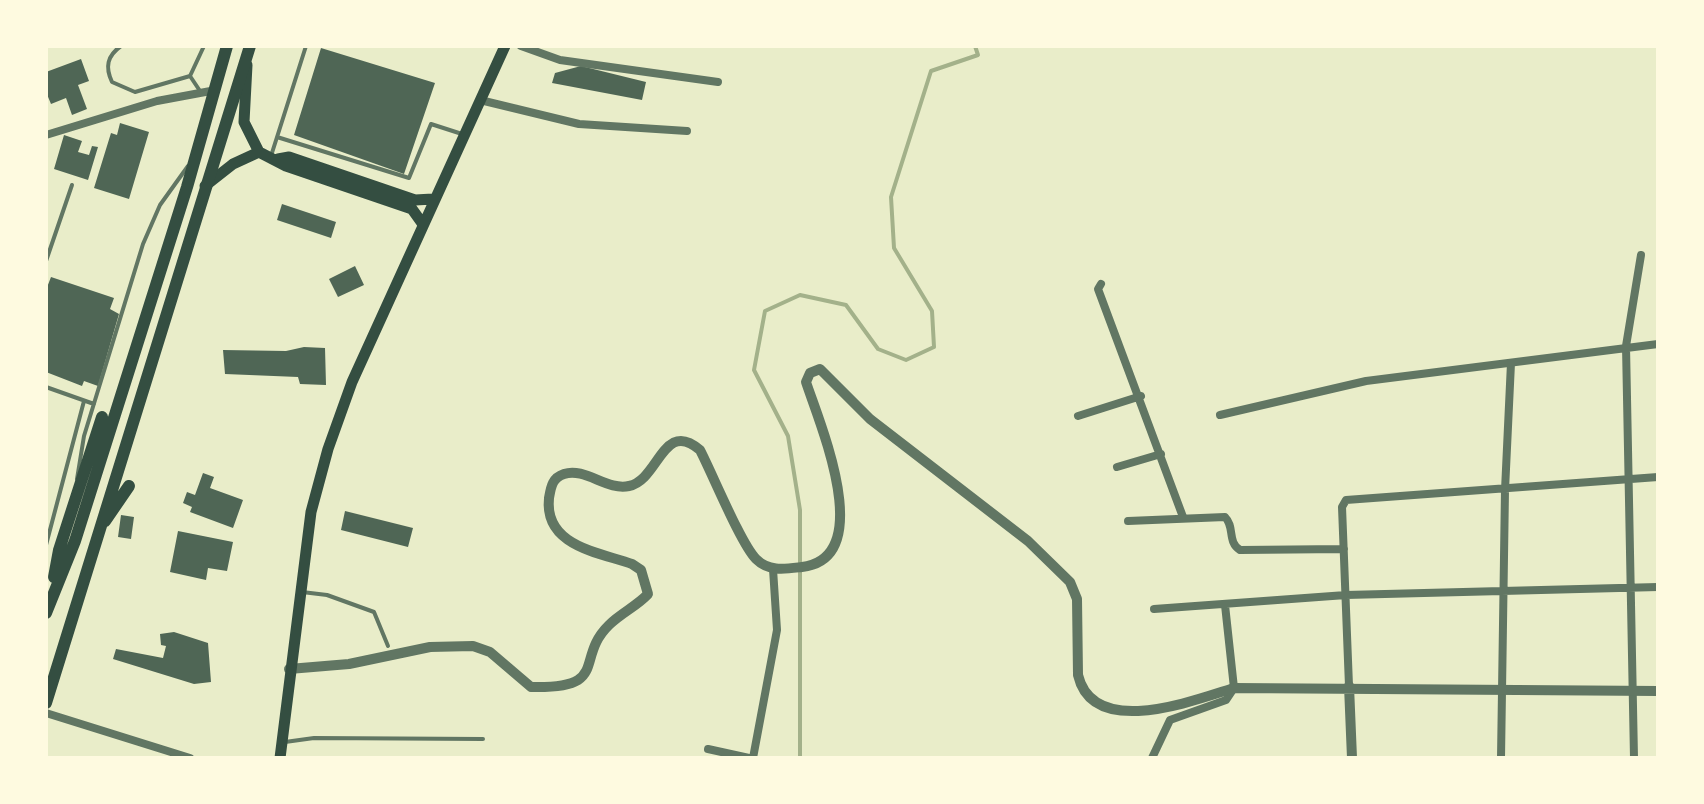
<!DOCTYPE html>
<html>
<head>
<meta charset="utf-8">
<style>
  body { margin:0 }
  #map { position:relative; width:1704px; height:804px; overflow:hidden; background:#e9edc9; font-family:Figtree,sans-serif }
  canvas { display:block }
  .frame { position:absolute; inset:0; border:48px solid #fefae0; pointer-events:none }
</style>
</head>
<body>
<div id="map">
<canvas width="1704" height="804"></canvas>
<div class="frame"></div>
</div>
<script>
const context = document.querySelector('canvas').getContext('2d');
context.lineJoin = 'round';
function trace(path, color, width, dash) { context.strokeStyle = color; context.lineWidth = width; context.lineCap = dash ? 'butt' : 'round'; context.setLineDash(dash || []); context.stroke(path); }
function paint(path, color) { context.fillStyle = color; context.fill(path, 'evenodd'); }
trace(new Path2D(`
  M 800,758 L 800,510 L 788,436 L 754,370 L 765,311 L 800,295 L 846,305 L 878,349 L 906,360 L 934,347 L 932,311 L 894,248 L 891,197 L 931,71 L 978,55 L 975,46`), '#a3b18a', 4);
paint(new Path2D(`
  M 321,48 L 435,83 L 404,174 L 294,135 Z
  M 81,59 L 89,81 L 78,85 L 87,109 L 72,115 L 66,98 L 51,104 L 46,92 L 46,72 Z
  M 581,66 L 646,82 L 642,100 L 552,83 L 555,73 Z
  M 120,123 L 149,132 L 129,199 L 94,188 L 111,133 L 117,135 Z
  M 64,135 L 82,141 L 78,152 L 89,155 L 92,146 L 98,147 L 88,180 L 54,169 Z
  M 282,204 L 336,222 L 331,238 L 277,220 Z
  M 355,266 L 364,285 L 338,297 L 329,279 Z
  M 51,277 L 114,298 L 110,309 L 119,314 L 98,386 L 84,381 L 82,386 L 46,372 L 46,290 Z
  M 304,347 L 325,348 L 326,385 L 300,384 L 298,377 L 225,374 L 223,350 L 286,351 Z
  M 203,473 L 214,477 L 210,488 L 243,500 L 233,528 L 190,512 L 192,507 L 183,503 L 187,492 L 195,495 Z
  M 345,511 L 413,528 L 408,547 L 341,530 Z
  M 121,515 L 134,517 L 131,539 L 118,537 Z
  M 178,531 L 233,542 L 227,571 L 208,568 L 206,580 L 170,572 Z
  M 174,632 L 208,643 L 211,682 L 194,684 L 113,659 L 116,649 L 163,658 L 166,646 L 161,645 L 160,634 Z`), '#4f6655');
trace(new Path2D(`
  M 121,46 C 107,56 105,67 112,82 L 135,92 L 190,76 L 204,46
  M 152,46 L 181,46
  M 190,76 L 200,91
  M 277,137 L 409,178 L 431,124 L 462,134
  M 271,156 L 306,46
  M 46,261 L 72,185
  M 46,387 L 94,404
  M 77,479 L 84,436 L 143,244 L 160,205 L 188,166
  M 46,545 L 84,401
  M 302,592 L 327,595 L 374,612 L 388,646
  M 285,742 L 314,738 L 483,739`), '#617663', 4);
trace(new Path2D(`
  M 521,46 L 560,60 L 718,82
  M 480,100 L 579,124 L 687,131
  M 46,135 L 157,101 L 216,90
  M 1101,284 L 1098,289 L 1183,517
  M 1220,415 L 1366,381 L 1658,344
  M 1078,416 L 1141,396
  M 1117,467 L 1161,454
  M 1128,521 L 1225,517 C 1235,527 1227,542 1240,550 L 1344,549
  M 1154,609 L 1346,595 L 1658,587
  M 1349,686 L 1342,507 L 1346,500 L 1658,477
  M 46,713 L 190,758
  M 708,749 L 749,758
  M 753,758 L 777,630 L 773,569
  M 1152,758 L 1170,720 L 1226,700 L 1234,688 L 1225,605
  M 1501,758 L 1505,490 L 1511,363
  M 1634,758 L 1626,346 L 1641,255`), '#617663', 8);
trace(new Path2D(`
  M 289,669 L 349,664 L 430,647 L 473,646 L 490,652 L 531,687 C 611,689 574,659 609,625 C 621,613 637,606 648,594 L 641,570 L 632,564 C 598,552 544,546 549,498 C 551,487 552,478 564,474 C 585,467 607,491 629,486 C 659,480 663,418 700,450 C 712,473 741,544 756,559 C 769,572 785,569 802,567 C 878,558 819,422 806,382 L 810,373 L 820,369 L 870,419 L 1028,541 L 1070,582 L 1077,599 L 1078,675 C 1093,739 1192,701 1234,688 L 1658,691
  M 1349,686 L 1352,758`), '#617663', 10);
trace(new Path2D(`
  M 247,65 L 244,122 L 259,152
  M 278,159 L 289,157 L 415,200 L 433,199
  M 205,186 L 233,164 L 259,152 L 286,166 L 412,209 L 422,223
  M 280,758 L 311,512 L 328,449 L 352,382 L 505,46`), '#344e41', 11);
trace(new Path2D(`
  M 105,521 L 129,486
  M 54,577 L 59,550 L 102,417
  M 46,613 L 75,541 L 187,187 L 227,46
  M 46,703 L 250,46`), '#344e41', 12);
</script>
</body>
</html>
